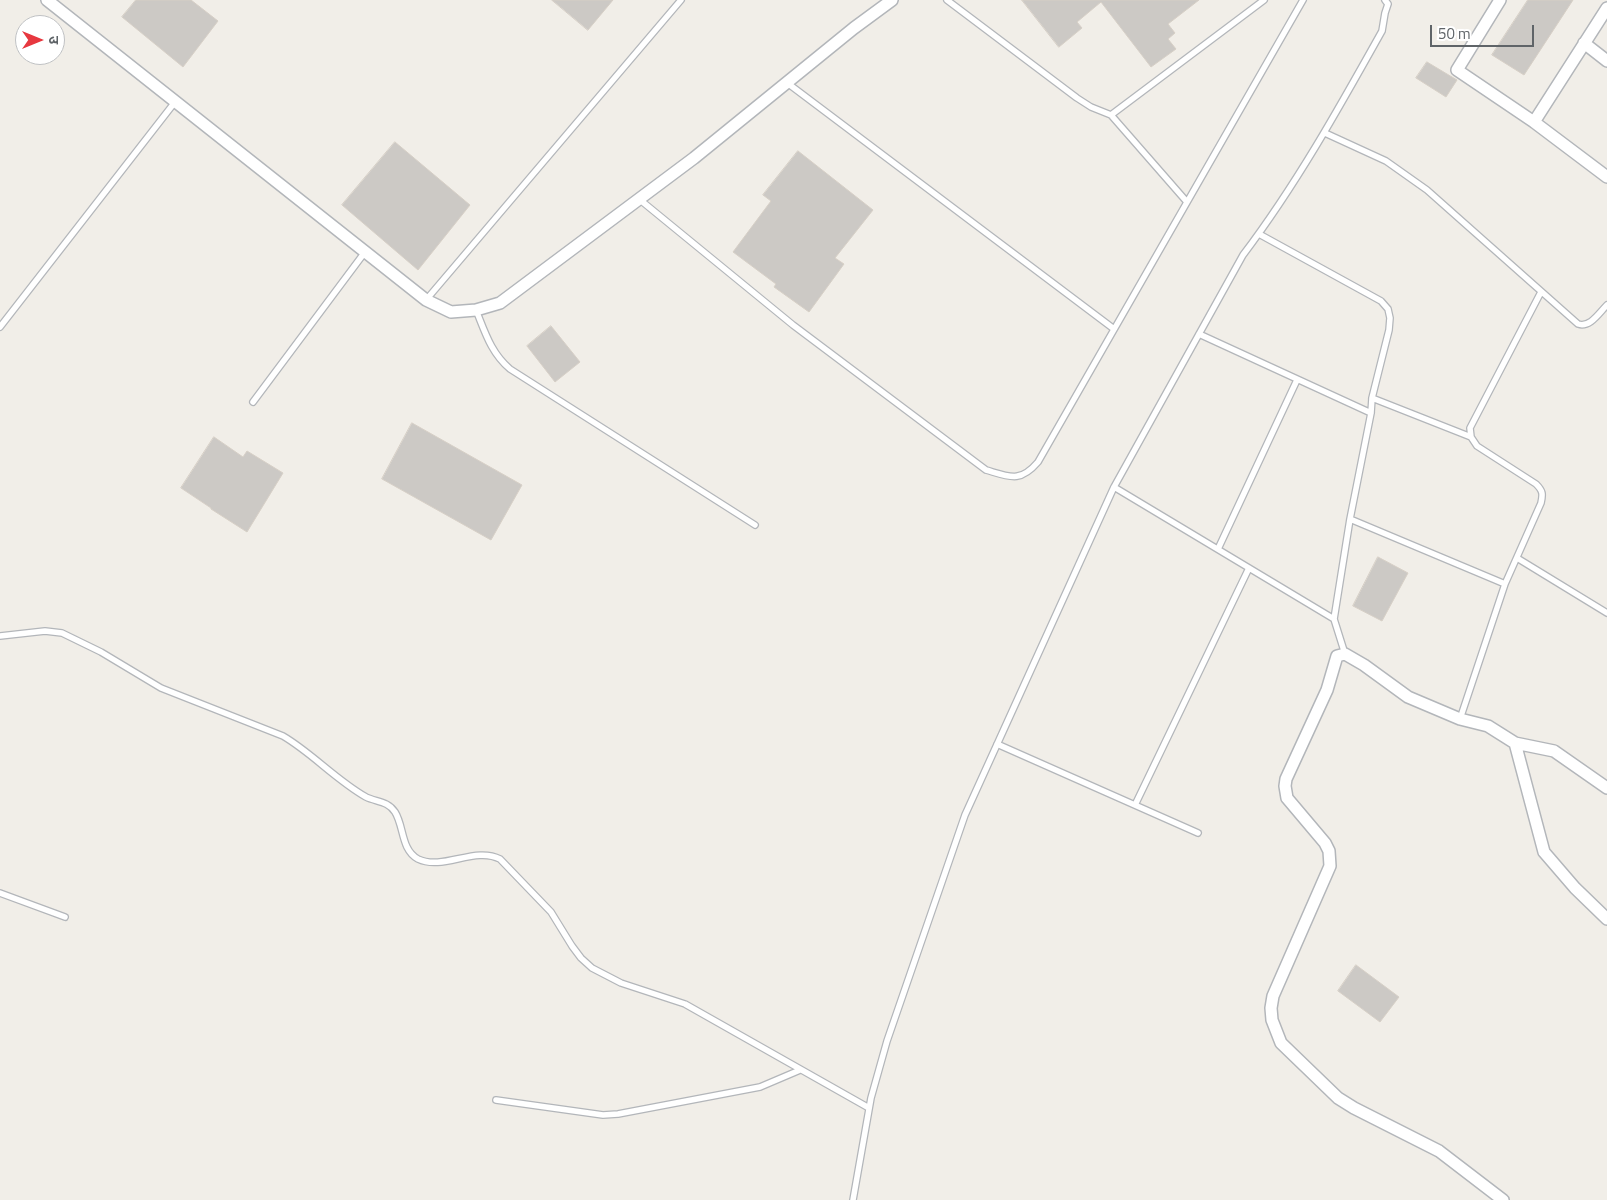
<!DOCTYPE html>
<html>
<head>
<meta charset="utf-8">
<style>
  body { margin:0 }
  #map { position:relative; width:1607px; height:1200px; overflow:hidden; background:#f1eee8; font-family:"Titillium Web","Noto Sans Devanagari",sans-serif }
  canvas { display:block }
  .north { position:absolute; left:15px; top:15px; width:50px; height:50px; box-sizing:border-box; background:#fff; border:1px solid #bfc1c3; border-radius:50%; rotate:90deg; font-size:14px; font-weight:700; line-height:20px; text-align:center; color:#5f6468 }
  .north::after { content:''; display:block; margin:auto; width:18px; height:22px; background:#e7383f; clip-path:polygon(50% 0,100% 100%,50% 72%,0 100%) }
  .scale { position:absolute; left:1430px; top:25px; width:104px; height:22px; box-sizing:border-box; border:2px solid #5f6468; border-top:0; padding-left:6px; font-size:15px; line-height:18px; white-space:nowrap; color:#5f6468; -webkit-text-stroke:4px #fff; paint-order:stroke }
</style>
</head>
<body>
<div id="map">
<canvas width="1607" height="1200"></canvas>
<div class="north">उ</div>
<div class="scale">50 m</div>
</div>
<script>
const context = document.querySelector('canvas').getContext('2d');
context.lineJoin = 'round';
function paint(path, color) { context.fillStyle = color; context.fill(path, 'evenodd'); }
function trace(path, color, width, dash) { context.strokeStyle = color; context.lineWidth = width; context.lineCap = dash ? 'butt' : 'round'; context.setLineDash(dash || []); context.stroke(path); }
const building = new Path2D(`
  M 136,0 L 191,0 L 218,21 L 183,67 L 122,17 Z
  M 552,0 L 613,0 L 588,30 Z
  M 1022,0 L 1199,0 L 1168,24 L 1175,33 L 1168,39 L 1176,49 L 1151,67 L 1101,2 L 1077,22 L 1082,28 L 1059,47 Z
  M 1528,0 L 1573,0 L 1524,75 L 1492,55 Z
  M 1427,62 L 1457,80 L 1446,97 L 1416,78 Z
  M 395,142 L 470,205 L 418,270 L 342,205 Z
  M 798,151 L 873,210 L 835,258 L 844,264 L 809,312 L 774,287 L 776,284 L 733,252 L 771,201 L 763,195 Z
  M 551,326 L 580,362 L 555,382 L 527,346 Z
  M 412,423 L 522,485 L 491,540 L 382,479 Z
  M 214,437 L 243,457 L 247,451 L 283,473 L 247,532 L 211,509 L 211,508 L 181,488 Z
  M 1378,557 L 1408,573 L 1382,621 L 1353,606 Z
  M 1356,965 L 1399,997 L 1380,1022 L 1338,991 Z`);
paint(building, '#ccc9c5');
trace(building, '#d6cfc6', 1);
const lane = new Path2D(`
  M 947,0 L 1077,98 L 1091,107 L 1111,115 L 1187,202
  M 786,82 L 1114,329
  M 1111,115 L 1264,0
  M 1325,133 L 1386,161 L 1427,190 L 1578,324 C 1590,328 1599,313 1607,305
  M 639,199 L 793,325 L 986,470 C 1010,477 1020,483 1038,462 L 1303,0
  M 1259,234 L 1381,301 L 1388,309 L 1390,318 L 1389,330 L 1372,398 L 1371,413 L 1350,519 L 1334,619 L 1345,654
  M 426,300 L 681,0
  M 476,310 C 485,332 491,353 510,369 L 755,525
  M 0,327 L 175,102
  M 1199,334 L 1371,413
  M 1372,398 L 1471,437
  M 253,402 L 365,252
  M 1114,487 L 1334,619
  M 1350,519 L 1505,584
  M 1218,549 L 1297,380
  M 1517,558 L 1607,613
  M 0,636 L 45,631 L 62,633 L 101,652 L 161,688 L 283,736 C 312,753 336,780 366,797 C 376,802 388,801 395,812 C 404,826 401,850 418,859 C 443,871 475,846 500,859 L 551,912 L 572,946 L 581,958 L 592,968 L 621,983 L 685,1004 L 869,1108
  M 1460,719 L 1505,584 L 1541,503 C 1543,494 1543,491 1536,484 L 1477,446 L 1471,437 L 1470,428 L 1541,292
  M 997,744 L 1198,833
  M 1135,805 L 1249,568
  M 0,893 L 65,917
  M 496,1100 L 603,1115 L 618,1114 L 760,1087 L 800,1070
  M 853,1200 L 871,1098 L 887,1041 L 965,815 L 1114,487 L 1243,255 C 1296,185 1339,108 1382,31 L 1385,13 L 1388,4 L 1385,0`);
const street = new Path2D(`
  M 47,0 L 426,300 L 451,312 L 476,310 L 500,303 L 694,158 L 854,28 L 892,0
  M 1500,0 L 1457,70 L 1534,122 L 1607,177
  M 1584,43 L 1607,61
  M 1534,122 L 1607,8
  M 1515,743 L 1544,852 L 1575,888 L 1607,919
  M 1503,1200 L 1439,1151 L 1354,1108 L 1338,1098 L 1281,1043 L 1272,1020 L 1271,1008 L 1273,996 L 1330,866 L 1329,851 L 1325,843 L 1287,798 L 1285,786 L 1286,779 L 1327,690 L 1337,656 L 1345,654 L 1364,665 L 1408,697 L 1460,719 L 1488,726 L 1515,743 L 1554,751 L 1607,788`);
trace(lane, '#b3b6ba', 8);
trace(street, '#b3b6ba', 14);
trace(lane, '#fff', 5.5);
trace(street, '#fff', 11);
</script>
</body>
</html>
